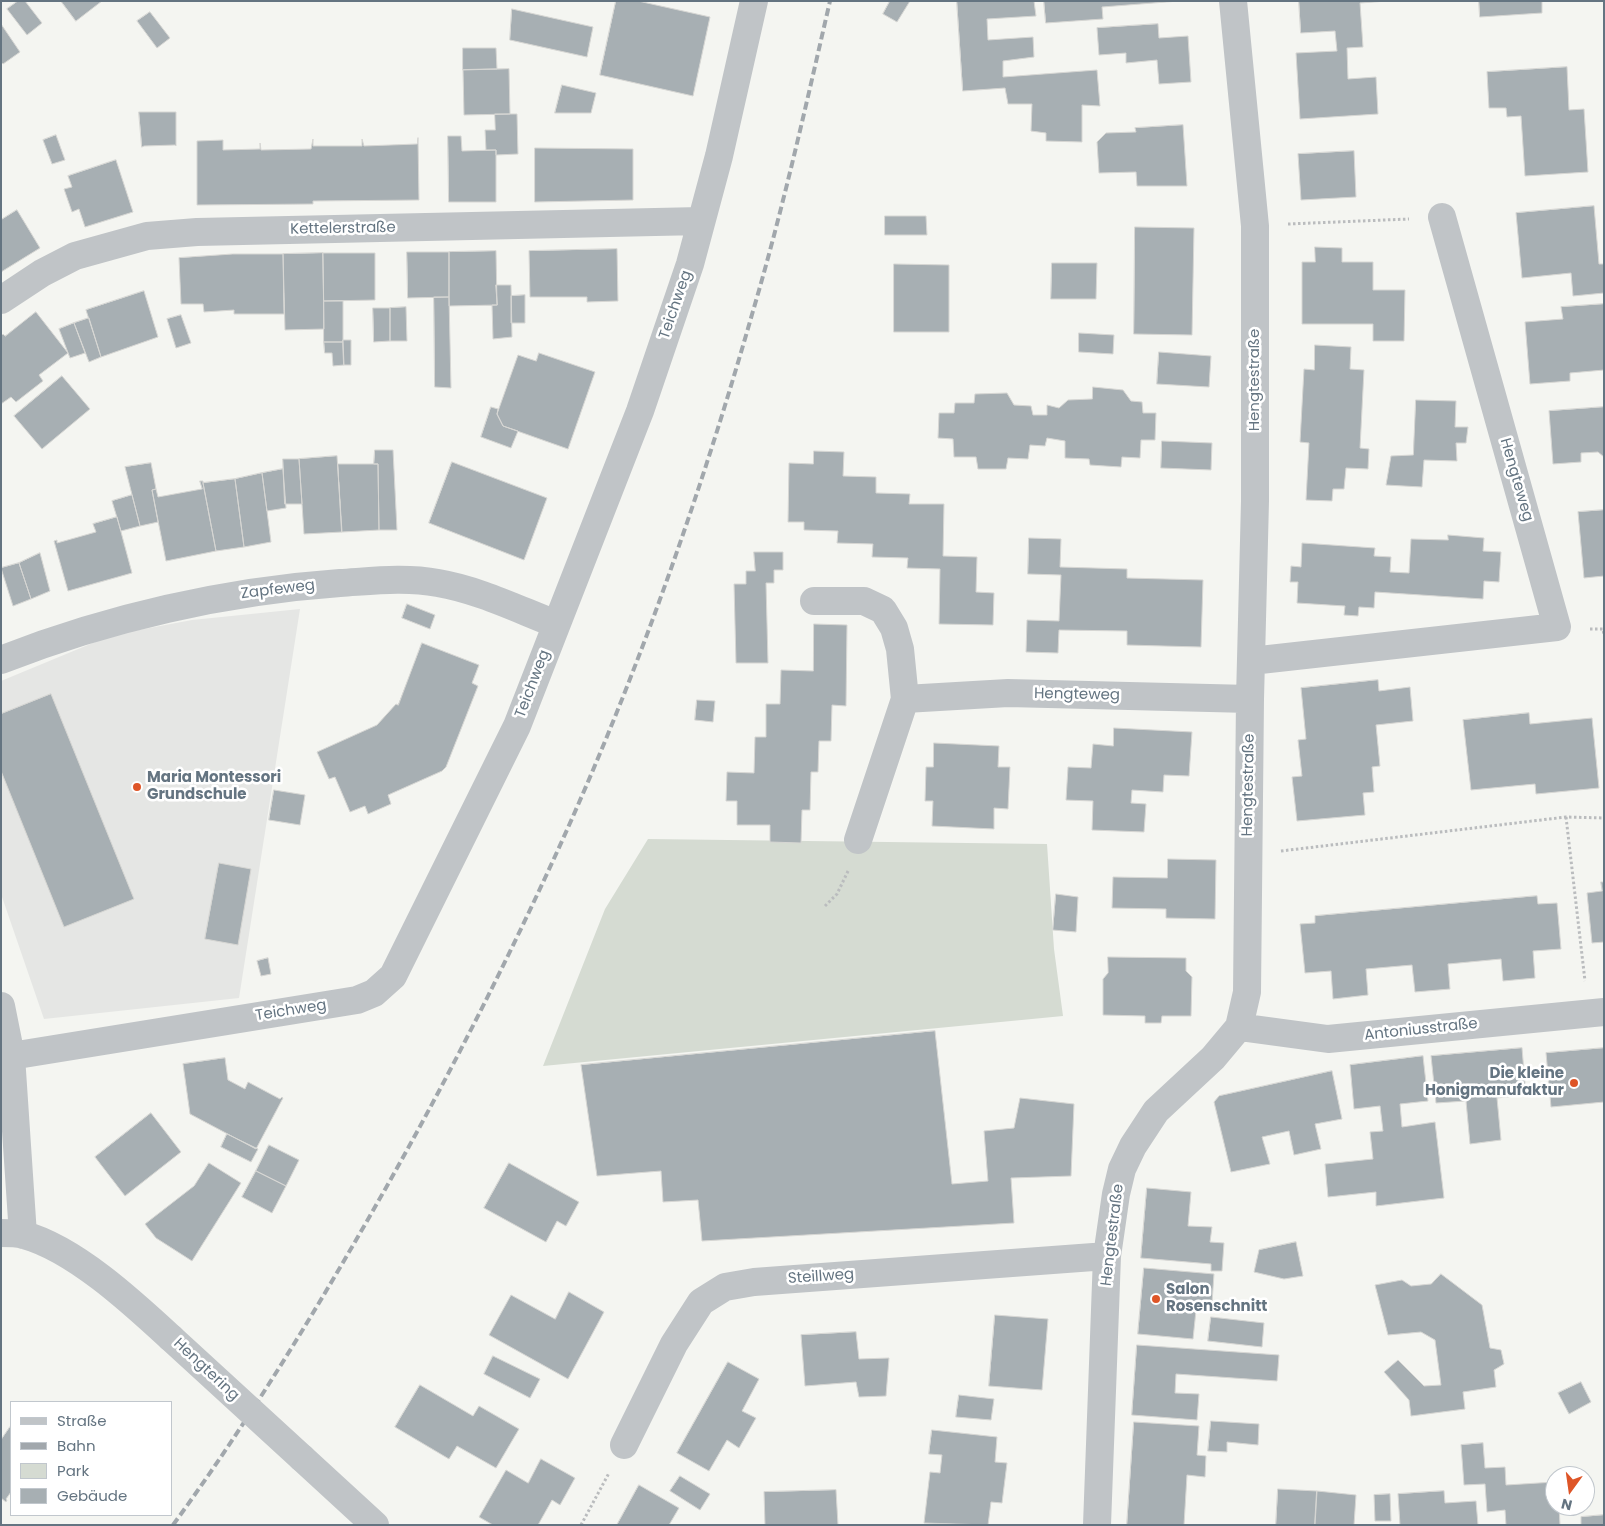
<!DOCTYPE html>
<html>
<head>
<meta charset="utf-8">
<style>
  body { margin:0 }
  #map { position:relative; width:1605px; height:1526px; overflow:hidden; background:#f4f5f1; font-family:Poppins,sans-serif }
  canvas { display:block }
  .frame { position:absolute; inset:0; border:2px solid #647481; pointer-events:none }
  .legend { position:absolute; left:10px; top:1401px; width:162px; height:115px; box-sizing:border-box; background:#fff; border:1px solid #c1c7cd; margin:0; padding:6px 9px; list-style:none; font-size:15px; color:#647481 }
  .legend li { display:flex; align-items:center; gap:10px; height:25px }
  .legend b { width:25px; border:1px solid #c1c7cd }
  .north { position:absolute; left:1545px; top:1466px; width:50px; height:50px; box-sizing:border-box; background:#fff; border:1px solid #c1c7cd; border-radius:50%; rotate:194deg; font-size:14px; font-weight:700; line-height:20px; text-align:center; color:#647481 }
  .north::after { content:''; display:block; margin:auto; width:18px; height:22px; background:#de5527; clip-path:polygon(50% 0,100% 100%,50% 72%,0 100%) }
</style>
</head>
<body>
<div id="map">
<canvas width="1605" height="1526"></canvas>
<div class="frame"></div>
<ul class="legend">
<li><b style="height:6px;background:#c0c4c7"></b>Straße</li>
<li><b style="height:6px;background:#a1a7ac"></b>Bahn</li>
<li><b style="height:14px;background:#d5dbd2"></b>Park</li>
<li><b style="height:14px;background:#a7afb3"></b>Gebäude</li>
</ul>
<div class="north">N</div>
</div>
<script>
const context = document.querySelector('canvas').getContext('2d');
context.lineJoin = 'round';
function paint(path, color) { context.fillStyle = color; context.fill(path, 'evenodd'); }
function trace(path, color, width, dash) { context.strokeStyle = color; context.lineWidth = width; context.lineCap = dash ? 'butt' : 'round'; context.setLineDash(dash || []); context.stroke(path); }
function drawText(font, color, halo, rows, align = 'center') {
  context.font = font + ' Poppins,sans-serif'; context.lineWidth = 5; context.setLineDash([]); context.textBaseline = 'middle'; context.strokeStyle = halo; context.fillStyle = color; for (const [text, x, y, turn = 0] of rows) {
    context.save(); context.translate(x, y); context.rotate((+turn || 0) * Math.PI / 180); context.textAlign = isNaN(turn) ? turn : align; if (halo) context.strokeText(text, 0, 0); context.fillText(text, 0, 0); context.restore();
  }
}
paint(new Path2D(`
  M 300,609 L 239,998 L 44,1019 L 1,894 L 1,681 L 112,635 L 192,620 Z`), '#e5e6e4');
paint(new Path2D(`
  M 648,839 L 1047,844 L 1054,949 L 1063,1016 L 543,1066 L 605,909 Z`), '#d5dbd2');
const building = new Path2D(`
  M 18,1 L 25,1 L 42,23 L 27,35 L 7,9 Z
  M 61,1 L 102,1 L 76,21 Z
  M 616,1 L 638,1 L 710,17 L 693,96 L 600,75 Z
  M 890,1 L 910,1 L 897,22 L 883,14 Z
  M 957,1 L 1034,1 L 1036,16 L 987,19 L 988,40 L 1033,37 L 1034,57 L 1003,61 L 1003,77 L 1097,70 L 1100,106 L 1082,105 L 1082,142 L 1046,141 L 1046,133 L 1031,131 L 1032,104 L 1008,104 L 1005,88 L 963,91 Z
  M 1044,1 L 1179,1 L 1102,7 L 1103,19 L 1046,23 Z
  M 1299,1 L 1388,1 L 1360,3 L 1363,47 L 1347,48 L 1348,79 L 1376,77 L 1378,114 L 1300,119 L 1296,53 L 1337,51 L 1335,31 L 1301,33 Z
  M 1479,1 L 1542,1 L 1542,13 L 1480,17 Z
  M 512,9 L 593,27 L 587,57 L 510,40 Z
  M 150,12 L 170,38 L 157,48 L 137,21 Z
  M 1,24 L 20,52 L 3,64 L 1,62 Z
  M 1158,24 L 1159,38 L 1188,36 L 1191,82 L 1159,84 L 1157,60 L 1126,63 L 1126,53 L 1099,55 L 1097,28 Z
  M 463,48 L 496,48 L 497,69 L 463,70 Z
  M 1567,67 L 1569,110 L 1584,109 L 1588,172 L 1525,176 L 1521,116 L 1507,117 L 1506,108 L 1489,108 L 1487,72 Z
  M 509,69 L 510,114 L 464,115 L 463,70 Z
  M 562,85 L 596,93 L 591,113 L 555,113 Z
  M 139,112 L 176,112 L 176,146 L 175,145 L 144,146 L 142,147 Z
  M 495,114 L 517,114 L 518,154 L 496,155 L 496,150 L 486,150 L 485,130 L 495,130 Z
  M 1183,125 L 1187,186 L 1137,186 L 1136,172 L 1099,173 L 1097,142 L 1106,133 L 1136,132 L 1135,128 Z
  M 56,135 L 65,160 L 52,164 L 43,140 Z
  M 448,136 L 461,136 L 462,151 L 496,150 L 496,202 L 449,202 Z
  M 418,138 L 419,200 L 313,201 L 313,204 L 197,205 L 197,141 L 223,140 L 223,150 L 260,149 L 260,143 L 261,150 L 311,149 L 313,139 L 313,146 L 362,146 L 362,139 L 364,146 L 417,144 Z
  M 535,148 L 633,149 L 633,200 L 535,202 Z
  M 1354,151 L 1356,197 L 1301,200 L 1298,154 Z
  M 116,160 L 133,212 L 85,227 L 79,209 L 72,212 L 64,189 L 72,187 L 68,176 Z
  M 1594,206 L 1599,264 L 1604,264 L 1604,293 L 1573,296 L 1571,273 L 1522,278 L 1516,213 Z
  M 17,210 L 40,248 L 1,272 L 1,220 Z
  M 885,216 L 926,216 L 927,235 L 885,235 Z
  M 1135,227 L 1194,228 L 1192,335 L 1134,334 Z
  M 1315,247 L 1342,248 L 1342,262 L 1373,262 L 1373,290 L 1405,290 L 1404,341 L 1373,341 L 1373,324 L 1302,324 L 1302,262 L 1315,262 Z
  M 617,249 L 618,301 L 587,302 L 587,297 L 530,297 L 529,251 Z
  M 496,251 L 497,305 L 449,306 L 449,252 Z
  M 407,252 L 449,252 L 449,297 L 408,298 Z
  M 323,253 L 375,253 L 375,300 L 324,301 Z
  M 323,253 L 324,329 L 285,330 L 283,254 Z
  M 233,254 L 283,254 L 284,314 L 234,314 L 234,310 L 204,312 L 203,304 L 181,304 L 179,258 Z
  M 1052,263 L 1097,263 L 1096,299 L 1051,299 Z
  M 894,264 L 949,265 L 949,332 L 894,332 Z
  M 496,285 L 511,285 L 512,337 L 493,339 L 492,305 L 497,305 Z
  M 144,291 L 158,337 L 101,357 L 86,310 Z
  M 525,295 L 525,323 L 511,323 L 511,296 Z
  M 434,297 L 449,297 L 451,388 L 435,387 Z
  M 324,301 L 343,301 L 343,342 L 324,342 Z
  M 1604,304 L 1604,370 L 1570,373 L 1570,381 L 1530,384 L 1525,322 L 1563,319 L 1561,307 Z
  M 406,307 L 407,341 L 390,341 L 390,308 Z
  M 373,308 L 390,308 L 390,341 L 374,342 Z
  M 36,312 L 68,353 L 39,375 L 43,381 L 16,402 L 11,397 L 1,404 L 1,336 L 3,334 L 5,336 Z
  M 181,315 L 191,343 L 176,348 L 167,319 Z
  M 89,318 L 101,357 L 89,362 L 74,323 Z
  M 74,323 L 85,353 L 70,358 L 59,329 Z
  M 1079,333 L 1114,335 L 1113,354 L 1079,352 Z
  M 343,340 L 351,340 L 351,365 L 344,365 Z
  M 324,342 L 343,342 L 344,365 L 333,366 L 332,353 L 325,353 Z
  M 1315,345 L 1351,347 L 1350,369 L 1364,370 L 1360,448 L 1369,449 L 1368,469 L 1346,468 L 1344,489 L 1333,489 L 1332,501 L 1306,500 L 1309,443 L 1300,442 L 1304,369 L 1314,370 Z
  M 1159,352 L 1211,356 L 1209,387 L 1157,384 Z
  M 539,353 L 595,372 L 568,449 L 503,426 L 497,414 L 518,355 L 536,361 Z
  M 62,376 L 90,409 L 42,449 L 14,416 Z
  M 1093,387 L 1123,390 L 1131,401 L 1142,402 L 1143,413 L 1156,413 L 1155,440 L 1141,440 L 1140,458 L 1122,457 L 1121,467 L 1090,465 L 1089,459 L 1065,458 L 1065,441 L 1047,438 L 1045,446 L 1030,445 L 1028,459 L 1008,458 L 1006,469 L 978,469 L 976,457 L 954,457 L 953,439 L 938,438 L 939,413 L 954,413 L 955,403 L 974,403 L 975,394 L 1007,393 L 1014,405 L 1031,406 L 1033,415 L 1047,415 L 1047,405 L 1059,408 L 1068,400 L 1092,399 Z
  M 1416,400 L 1456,401 L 1455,427 L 1468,427 L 1466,443 L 1456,443 L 1457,461 L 1424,460 L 1422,487 L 1386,485 L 1391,456 L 1413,455 Z
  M 491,407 L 498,409 L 497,414 L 503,426 L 518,431 L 511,448 L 481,437 Z
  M 1604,407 L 1604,457 L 1598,452 L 1581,453 L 1581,462 L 1553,464 L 1549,411 Z
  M 1162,441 L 1212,443 L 1211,470 L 1161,468 Z
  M 375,450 L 393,450 L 397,530 L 379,530 L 378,464 L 374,464 Z
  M 814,451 L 844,452 L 843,476 L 876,477 L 876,493 L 910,494 L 909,504 L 944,504 L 943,556 L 977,557 L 976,592 L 994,593 L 993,625 L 939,624 L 940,569 L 907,568 L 908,558 L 872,557 L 873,544 L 837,543 L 838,531 L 804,530 L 804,522 L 788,522 L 789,463 L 813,464 Z
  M 337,456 L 342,532 L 304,534 L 299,459 Z
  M 283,459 L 299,459 L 302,504 L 285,504 Z
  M 452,462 L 547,498 L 524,560 L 429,523 Z
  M 151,463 L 156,489 L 152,490 L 158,522 L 140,526 L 125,467 Z
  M 338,464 L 378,464 L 379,530 L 342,532 Z
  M 283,469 L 286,508 L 267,511 L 262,473 Z
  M 262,473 L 271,542 L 244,547 L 235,479 Z
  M 235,479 L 244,547 L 216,551 L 203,483 Z
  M 200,481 L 203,481 L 203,483 L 216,551 L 166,561 L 152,490 L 156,489 L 158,497 L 202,489 Z
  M 132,495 L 140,526 L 121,531 L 112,501 Z
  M 1604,510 L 1604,576 L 1584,578 L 1578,512 Z
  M 117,517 L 132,573 L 68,591 L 54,541 L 57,540 L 57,543 L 96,532 L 93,524 Z
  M 1448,535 L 1484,538 L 1483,551 L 1501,552 L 1499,582 L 1484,581 L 1483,599 L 1375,592 L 1374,608 L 1359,607 L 1358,616 L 1344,615 L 1345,606 L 1297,603 L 1298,582 L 1290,582 L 1291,566 L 1301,567 L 1302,543 L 1375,548 L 1374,556 L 1391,557 L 1390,572 L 1409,573 L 1411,539 L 1448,540 Z
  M 1029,538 L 1061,539 L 1060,567 L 1127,569 L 1127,578 L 1203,580 L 1201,647 L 1127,645 L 1127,631 L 1059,630 L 1058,653 L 1026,652 L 1027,620 L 1059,621 L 1061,575 L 1028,574 Z
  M 754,552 L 783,552 L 783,570 L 774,570 L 774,583 L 766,583 L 768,663 L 736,663 L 734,584 L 746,584 L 746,571 L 755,571 Z
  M 40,553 L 50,591 L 31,599 L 19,563 Z
  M 19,563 L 31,599 L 13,606 L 1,568 Z
  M 407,604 L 435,615 L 430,629 L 402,618 Z
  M 814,624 L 847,625 L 846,706 L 832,705 L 831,741 L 819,741 L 818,772 L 811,772 L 810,810 L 802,810 L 801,843 L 770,842 L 770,825 L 737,825 L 737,801 L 726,801 L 727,772 L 754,773 L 755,737 L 766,737 L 766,704 L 780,704 L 781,670 L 813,671 Z
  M 422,643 L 479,665 L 472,683 L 478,686 L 446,767 L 442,771 L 388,795 L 391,804 L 368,814 L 365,806 L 350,812 L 335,777 L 329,779 L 317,752 L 377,725 L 396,704 L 398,705 Z
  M 1378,680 L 1379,691 L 1410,687 L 1413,721 L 1376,725 L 1380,766 L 1372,767 L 1374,792 L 1363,793 L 1365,815 L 1297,821 L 1292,777 L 1302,776 L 1298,740 L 1306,739 L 1301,688 Z
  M 51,694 L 134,899 L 64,927 L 1,771 L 1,714 Z
  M 697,700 L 715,701 L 713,722 L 695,720 Z
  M 1529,713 L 1530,724 L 1592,718 L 1599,788 L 1536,794 L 1535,784 L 1471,790 L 1463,720 Z
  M 1114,728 L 1192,732 L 1189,776 L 1164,775 L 1163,792 L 1132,790 L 1131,803 L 1146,804 L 1144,832 L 1092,830 L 1093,801 L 1066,800 L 1068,767 L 1091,768 L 1093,744 L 1113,746 Z
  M 934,743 L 999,746 L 998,767 L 1010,767 L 1008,809 L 994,808 L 994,829 L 932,826 L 933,801 L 925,801 L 926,767 L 933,767 Z
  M 274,790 L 305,795 L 300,825 L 269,820 Z
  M 1168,859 L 1216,860 L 1215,919 L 1166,918 L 1166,909 L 1112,908 L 1113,877 L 1167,878 Z
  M 219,863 L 251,869 L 238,945 L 205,939 Z
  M 1601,882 L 1604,882 L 1604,942 L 1592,943 L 1587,893 L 1602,891 Z
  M 1056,894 L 1078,897 L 1076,932 L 1053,930 Z
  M 1537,896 L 1538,904 L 1557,903 L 1561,949 L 1533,951 L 1535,978 L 1503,981 L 1501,959 L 1448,964 L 1450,989 L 1415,992 L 1412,965 L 1366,969 L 1368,995 L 1333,999 L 1331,971 L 1305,973 L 1300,924 L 1315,923 L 1315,916 Z
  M 1108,957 L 1186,958 L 1186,971 L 1192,977 L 1191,1016 L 1162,1016 L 1161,1023 L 1145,1023 L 1145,1016 L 1103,1015 L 1103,979 L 1108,973 Z
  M 268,958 L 271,974 L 261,976 L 257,961 Z
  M 935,1031 L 952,1184 L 988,1181 L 984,1131 L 1014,1128 L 1020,1098 L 1074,1104 L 1071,1176 L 1011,1178 L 1014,1223 L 702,1241 L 698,1200 L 663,1202 L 661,1171 L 597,1176 L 581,1065 Z
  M 1522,1048 L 1526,1095 L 1497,1098 L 1501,1140 L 1470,1144 L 1466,1101 L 1436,1103 L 1431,1056 Z
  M 1604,1048 L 1604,1102 L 1551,1107 L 1546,1053 Z
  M 1423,1056 L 1428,1101 L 1400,1104 L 1402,1127 L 1435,1122 L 1444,1198 L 1376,1206 L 1376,1192 L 1328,1197 L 1325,1164 L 1373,1159 L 1370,1132 L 1383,1131 L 1380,1106 L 1354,1109 L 1350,1065 Z
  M 225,1058 L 228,1080 L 245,1089 L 248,1082 L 280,1099 L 282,1097 L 283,1098 L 256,1149 L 190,1114 L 183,1064 Z
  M 1332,1071 L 1342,1119 L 1315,1124 L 1321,1149 L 1294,1155 L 1289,1131 L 1262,1137 L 1270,1164 L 1231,1172 L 1214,1102 L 1219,1096 Z
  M 151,1113 L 181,1152 L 125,1196 L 95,1157 Z
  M 227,1134 L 258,1149 L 251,1162 L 221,1147 Z
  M 269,1145 L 299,1160 L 286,1186 L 256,1171 Z
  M 209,1163 L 241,1183 L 192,1261 L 156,1238 L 145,1224 L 194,1186 Z
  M 509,1163 L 579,1202 L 566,1226 L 557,1221 L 546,1242 L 484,1208 Z
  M 256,1171 L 286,1186 L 272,1213 L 242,1197 Z
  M 1147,1188 L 1191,1192 L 1188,1226 L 1212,1227 L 1210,1242 L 1224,1243 L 1222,1271 L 1211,1271 L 1211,1264 L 1141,1258 Z
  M 1296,1242 L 1303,1276 L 1284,1279 L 1254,1272 L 1259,1250 Z
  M 1144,1268 L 1214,1274 L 1212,1303 L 1197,1301 L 1193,1339 L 1138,1334 Z
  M 1441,1274 L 1482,1305 L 1490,1348 L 1501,1350 L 1504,1364 L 1494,1370 L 1496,1387 L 1463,1392 L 1465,1409 L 1411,1416 L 1409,1400 L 1384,1372 L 1398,1360 L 1424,1386 L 1441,1385 L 1435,1340 L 1421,1332 L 1388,1335 L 1375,1285 L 1402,1280 L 1411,1286 L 1431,1284 Z
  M 569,1292 L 604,1312 L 568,1379 L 489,1335 L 511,1295 L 555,1319 Z
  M 995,1315 L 1048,1319 L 1042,1390 L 989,1386 Z
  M 1211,1317 L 1264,1323 L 1262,1347 L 1208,1341 Z
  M 856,1332 L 859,1359 L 889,1358 L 886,1396 L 859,1397 L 856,1382 L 805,1386 L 801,1335 Z
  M 1137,1345 L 1279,1355 L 1277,1381 L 1176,1374 L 1175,1393 L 1199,1394 L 1197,1420 L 1132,1415 Z
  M 493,1356 L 540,1379 L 530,1398 L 484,1374 Z
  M 728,1362 L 759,1379 L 742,1411 L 756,1418 L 739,1448 L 727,1440 L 709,1471 L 677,1453 Z
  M 1581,1382 L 1591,1402 L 1569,1414 L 1558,1393 Z
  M 420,1385 L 473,1416 L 479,1406 L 519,1429 L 496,1468 L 457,1446 L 449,1459 L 395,1427 Z
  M 959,1395 L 994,1399 L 991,1420 L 956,1417 Z
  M 1211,1421 L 1259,1424 L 1258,1445 L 1227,1442 L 1227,1452 L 1208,1451 Z
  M 1134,1422 L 1199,1426 L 1197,1455 L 1206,1456 L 1205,1477 L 1187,1475 L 1184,1525 L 1127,1525 Z
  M 10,1427 L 11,1428 L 11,1492 L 6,1499 L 7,1500 L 6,1502 L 1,1498 L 1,1440 Z
  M 932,1430 L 997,1437 L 995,1462 L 1007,1463 L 1002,1503 L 991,1502 L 988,1525 L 924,1523 L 930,1472 L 940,1473 L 942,1455 L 929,1454 Z
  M 1483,1443 L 1485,1468 L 1505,1467 L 1506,1485 L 1555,1482 L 1555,1506 L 1559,1506 L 1560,1525 L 1506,1525 L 1505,1510 L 1487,1512 L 1485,1484 L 1464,1485 L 1461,1445 Z
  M 541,1459 L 575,1478 L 560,1505 L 552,1500 L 538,1525 L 493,1525 L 479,1517 L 506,1470 L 528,1483 Z
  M 680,1476 L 710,1494 L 700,1510 L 670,1491 Z
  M 639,1485 L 679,1508 L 669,1525 L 617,1525 Z
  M 1278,1489 L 1317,1491 L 1315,1525 L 1276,1525 Z
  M 836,1490 L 838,1525 L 765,1525 L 764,1492 Z
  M 1317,1491 L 1356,1495 L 1354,1525 L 1315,1525 Z
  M 1444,1491 L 1445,1503 L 1476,1501 L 1478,1525 L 1400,1525 L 1398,1494 Z
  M 1390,1494 L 1391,1521 L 1375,1521 L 1374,1495 Z
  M 1604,1515 L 1604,1525 L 1581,1525 L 1581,1517 Z`);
paint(building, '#a7afb3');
trace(building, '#d6d6d3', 1);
trace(new Path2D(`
  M 1288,224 L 1409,219
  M 1590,629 L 1603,629 L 1604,635
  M 1566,817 L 1585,981
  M 1281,851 L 1566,817 L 1604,818
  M 825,906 L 837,894 L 849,869
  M 581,1525 L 609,1473`), '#babcbe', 3, [2.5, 2.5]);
trace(new Path2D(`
  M 1,300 L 42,273 L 75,256 L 147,236 L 197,232 L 701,221
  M 814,601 L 864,601 L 883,610 L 894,628 L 900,649 L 905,699 L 858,840
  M 1,660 C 107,618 226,591 340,583 C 373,581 405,577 438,583 C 479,590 517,609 556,624
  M 1251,661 L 1557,627 L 1442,217
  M 905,699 L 1008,693 L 1250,699
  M 1,1006 L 11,1056 L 23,1235
  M 1239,1027 L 1328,1039 L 1604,1012
  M 11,1056 L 357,1000 L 374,993 L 393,976 L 517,726 L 640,411 L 690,264 L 719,156 L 754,1
  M 1,1233 C 9,1233 17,1233 24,1235 C 75,1249 133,1303 171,1338
  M 624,1445 L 674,1344 L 701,1302 L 725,1287 L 754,1282 L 1107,1256
  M 302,1458 L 375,1525
  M 1097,1525 L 1107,1256 L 1116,1194 L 1122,1169 L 1133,1146 L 1156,1111 L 1213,1058 L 1239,1027 L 1247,992 L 1250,699 L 1255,501 L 1255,226 L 1233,1`), '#c0c4c7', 28);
trace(new Path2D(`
  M 173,1525 C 254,1414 325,1296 392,1177 C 447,1079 498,979 545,878 C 630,696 698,504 753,311 C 783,209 806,105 830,1`), '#a1a7ac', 4, [8, 4]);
trace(new Path2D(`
  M 171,1338 L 302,1458`), '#c0c4c7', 28);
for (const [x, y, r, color] of [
  [137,787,5,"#de5527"],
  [1574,1083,5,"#de5527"],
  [1156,1299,5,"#de5527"]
]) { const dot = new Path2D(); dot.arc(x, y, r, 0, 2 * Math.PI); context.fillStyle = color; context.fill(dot); trace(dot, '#fff', 2); }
drawText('15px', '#647481', '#fff', [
  ["Kettelerstraße",343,229,-1],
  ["Teichweg",676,305,-71],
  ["Hengtestraße",1255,380,-90],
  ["Hengteweg",1516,480,74],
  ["Zapfeweg",278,590,-7],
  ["Teichweg",533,684,-69],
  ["Hengteweg",1077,695,1],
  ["Hengtestraße",1249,785,-89],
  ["Teichweg",291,1011,-9],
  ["Antoniusstraße",1421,1030,-6],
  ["Hengtestraße",1113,1235,-83],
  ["Steillweg",821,1277,-4],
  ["Hengtering",206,1370,43]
]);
drawText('bold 15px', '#647481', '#fff', [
  ["Maria Montessori",147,778],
  ["Grundschule",147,795],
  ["Die kleine",1564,1074,"right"],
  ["Honigmanufaktur",1564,1091,"right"],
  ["Salon",1166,1290],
  ["Rosenschnitt",1166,1307]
], 'left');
</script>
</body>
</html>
